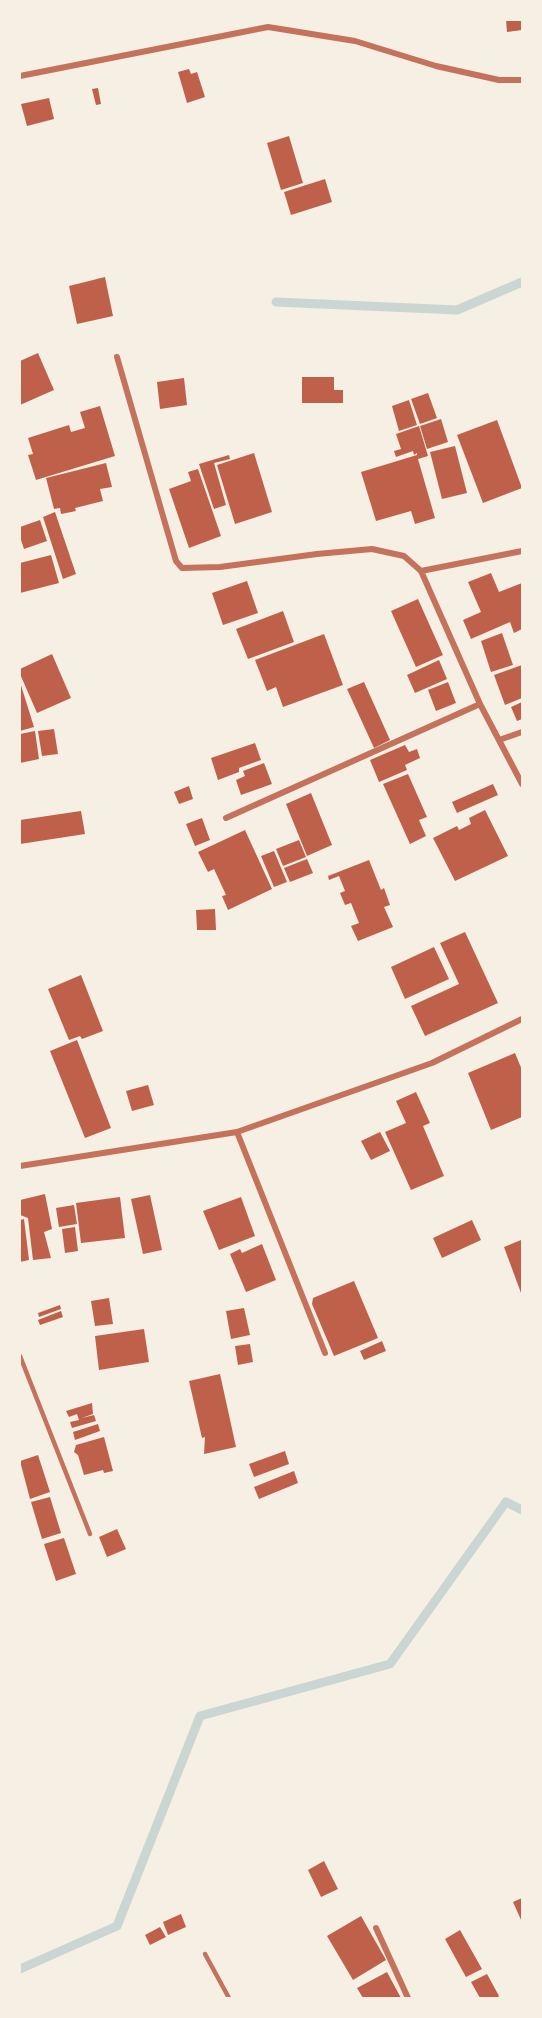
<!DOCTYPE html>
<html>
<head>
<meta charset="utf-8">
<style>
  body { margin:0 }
  #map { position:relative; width:542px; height:2018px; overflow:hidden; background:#f6efe4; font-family:"Golos Text",sans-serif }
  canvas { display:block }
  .frame { position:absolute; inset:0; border:21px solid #f6efe4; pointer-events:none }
</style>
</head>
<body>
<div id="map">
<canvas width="542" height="2018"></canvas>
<div class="frame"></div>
</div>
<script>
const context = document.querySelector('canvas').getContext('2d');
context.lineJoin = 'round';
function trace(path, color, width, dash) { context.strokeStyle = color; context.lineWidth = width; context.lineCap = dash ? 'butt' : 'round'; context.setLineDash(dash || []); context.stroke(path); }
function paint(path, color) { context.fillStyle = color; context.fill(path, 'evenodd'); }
trace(new Path2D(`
  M 276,302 L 457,310 L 522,282
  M 20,1969 L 117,1926 L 200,1716 L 390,1664 L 506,1502 L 522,1510`), '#c9d6d2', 9);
paint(new Path2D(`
  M 506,20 L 522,20 L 522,30 L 507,32 Z
  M 189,69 L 191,74 L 197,72 L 205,97 L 187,103 L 178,72 Z
  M 98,88 L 101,104 L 96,105 L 92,89 Z
  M 49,98 L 54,119 L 27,126 L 21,104 Z
  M 289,136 L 303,183 L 281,190 L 267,143 Z
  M 325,179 L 332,202 L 291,215 L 284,192 Z
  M 105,277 L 113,316 L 77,324 L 69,286 Z
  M 38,353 L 54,390 L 20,405 L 20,361 Z
  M 302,377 L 334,377 L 334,390 L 343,390 L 343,403 L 302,403 Z
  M 184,378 L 187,405 L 160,409 L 157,382 Z
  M 428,393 L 437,418 L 420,424 L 411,399 Z
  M 409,400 L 417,425 L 399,431 L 392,406 Z
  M 100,406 L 115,456 L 36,480 L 28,455 L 33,454 L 28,438 L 69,425 L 71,432 L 85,428 L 80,412 Z
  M 441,419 L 448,442 L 427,449 L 420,426 Z
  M 497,420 L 522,488 L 483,503 L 457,435 Z
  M 419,426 L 428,456 L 418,459 L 435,518 L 415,524 L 411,511 L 376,521 L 361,472 L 417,455 L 417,453 L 414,455 L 413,451 L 396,457 L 394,451 L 401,449 L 396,434 Z
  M 455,446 L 467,493 L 442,499 L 430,452 Z
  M 254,453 L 272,512 L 235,524 L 217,465 Z
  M 229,455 L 230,459 L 214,463 L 226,505 L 214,509 L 199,464 Z
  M 106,463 L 112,487 L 100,489 L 103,501 L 75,508 L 76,511 L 61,514 L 60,508 L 54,509 L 46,478 Z
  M 198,469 L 221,536 L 189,548 L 169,489 L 191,481 L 188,472 Z
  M 55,512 L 76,574 L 63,579 L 43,517 Z
  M 40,520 L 47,541 L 24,549 L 20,537 L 20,527 Z
  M 51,555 L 59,583 L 20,593 L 20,563 Z
  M 491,573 L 499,592 L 522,583 L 522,629 L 514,633 L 510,622 L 471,639 L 463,620 L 481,612 L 468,582 Z
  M 247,581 L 258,613 L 223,625 L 212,593 Z
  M 418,599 L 443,655 L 416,667 L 391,611 Z
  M 283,611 L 294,642 L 248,659 L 236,629 Z
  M 502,633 L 513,665 L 491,672 L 481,641 Z
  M 324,634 L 343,685 L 283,707 L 276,687 L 267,691 L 255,660 Z
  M 52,654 L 71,698 L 37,713 L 20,674 L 20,669 Z
  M 439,660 L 447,679 L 415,693 L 407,675 Z
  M 522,665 L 522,698 L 505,705 L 494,675 Z
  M 20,682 L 34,727 L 20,731 Z
  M 364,682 L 390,740 L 374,748 L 347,689 Z
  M 448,682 L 456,703 L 436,711 L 428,690 Z
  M 522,702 L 522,719 L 517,721 L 511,707 Z
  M 54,729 L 58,754 L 42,756 L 38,731 Z
  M 35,731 L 39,759 L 20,763 L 20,734 Z
  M 255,743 L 261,760 L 239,768 L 239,772 L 218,780 L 211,758 Z
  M 405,745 L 409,752 L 417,749 L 420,758 L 405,765 L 407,770 L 379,782 L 370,760 Z
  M 264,763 L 272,784 L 241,795 L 236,780 L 245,776 L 243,771 Z
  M 408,774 L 427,817 L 419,820 L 426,836 L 410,844 L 383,784 Z
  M 493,784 L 498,795 L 457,813 L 452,802 Z
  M 189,786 L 193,799 L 179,804 L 174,792 Z
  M 311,793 L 332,845 L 307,856 L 286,804 Z
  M 485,810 L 508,856 L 455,881 L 433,838 L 457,826 L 459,830 L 471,824 L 469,818 Z
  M 81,811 L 85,834 L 20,844 L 20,820 Z
  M 202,818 L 210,840 L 195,846 L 186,824 Z
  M 245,830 L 272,889 L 228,910 L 222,896 L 226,895 L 214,869 L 208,872 L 198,852 Z
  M 299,840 L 306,857 L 283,866 L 276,849 Z
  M 274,851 L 287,882 L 274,887 L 261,856 Z
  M 307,859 L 313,873 L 290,882 L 284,868 Z
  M 369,860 L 381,890 L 384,888 L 390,905 L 384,907 L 393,927 L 358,941 L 351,926 L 359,923 L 351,903 L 345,905 L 340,893 L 345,891 L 339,876 L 329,880 L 328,876 Z
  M 215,909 L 216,930 L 197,930 L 196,910 Z
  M 465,932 L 498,1003 L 425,1036 L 411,1006 L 459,984 L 440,943 Z
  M 434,947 L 449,979 L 405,999 L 391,967 Z
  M 81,975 L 103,1031 L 82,1039 L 80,1036 L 69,1040 L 48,989 Z
  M 77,1040 L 111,1128 L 85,1138 L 50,1051 Z
  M 515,1053 L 522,1070 L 522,1117 L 491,1130 L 468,1073 Z
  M 148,1085 L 154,1105 L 132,1111 L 126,1091 Z
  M 416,1092 L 430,1123 L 423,1126 L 444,1176 L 411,1190 L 385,1132 L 406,1123 L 396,1101 Z
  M 380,1132 L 390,1151 L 371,1160 L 361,1141 Z
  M 45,1194 L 52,1229 L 44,1232 L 51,1258 L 33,1260 L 28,1218 L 20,1215 L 20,1200 Z
  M 150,1195 L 162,1250 L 143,1254 L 131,1199 Z
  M 120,1197 L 125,1238 L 81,1243 L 76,1203 Z
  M 241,1197 L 255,1236 L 219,1250 L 203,1211 Z
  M 74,1205 L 77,1224 L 59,1227 L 56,1208 Z
  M 24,1219 L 29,1260 L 20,1262 L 20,1220 Z
  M 472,1220 L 481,1240 L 442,1258 L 433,1238 Z
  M 75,1227 L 78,1251 L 65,1253 L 62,1229 Z
  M 521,1240 L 522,1245 L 522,1292 L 521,1293 L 504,1247 Z
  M 262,1244 L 276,1280 L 246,1292 L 230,1254 L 240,1249 L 242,1253 Z
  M 354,1281 L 378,1338 L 334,1356 L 312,1304 L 313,1298 Z
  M 109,1298 L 113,1324 L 95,1326 L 91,1301 Z
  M 60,1305 L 61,1309 L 39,1317 L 38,1313 Z
  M 244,1308 L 250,1335 L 231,1339 L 226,1311 Z
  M 61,1311 L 63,1317 L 40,1325 L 38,1320 Z
  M 144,1329 L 149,1362 L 99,1370 L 95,1336 Z
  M 382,1341 L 386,1351 L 364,1360 L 360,1351 Z
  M 250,1344 L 253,1362 L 238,1365 L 235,1346 Z
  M 220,1374 L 236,1447 L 204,1454 L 205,1437 L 202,1438 L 189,1381 Z
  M 92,1403 L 93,1414 L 82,1418 L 94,1415 L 96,1421 L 72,1428 L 70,1422 L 79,1420 L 77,1414 L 69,1417 L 66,1411 Z
  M 98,1424 L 100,1431 L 75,1440 L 73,1432 Z
  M 104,1437 L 113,1471 L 104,1473 L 103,1470 L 84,1475 L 78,1455 L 74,1452 L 76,1445 Z
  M 285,1451 L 289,1464 L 254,1477 L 249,1464 Z
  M 38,1455 L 50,1492 L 30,1499 L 20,1461 Z
  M 294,1471 L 298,1483 L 259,1499 L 254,1487 Z
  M 50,1497 L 61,1533 L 42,1539 L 31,1502 Z
  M 117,1529 L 126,1549 L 107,1557 L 99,1537 Z
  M 64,1538 L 76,1574 L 56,1581 L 44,1544 Z
  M 324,1861 L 338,1889 L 321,1897 L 308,1870 Z
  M 522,1898 L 522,1922 L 513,1902 Z
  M 181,1914 L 186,1927 L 168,1935 L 163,1922 Z
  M 361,1916 L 386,1960 L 353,1980 L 327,1936 Z
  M 160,1927 L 166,1937 L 150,1945 L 145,1935 Z
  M 460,1930 L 482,1969 L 466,1977 L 445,1939 Z
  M 387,1972 L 401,1998 L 363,1998 L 357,1988 Z
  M 487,1974 L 499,1996 L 497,1998 L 480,1998 L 471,1982 Z`), '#bf614a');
trace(new Path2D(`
  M 20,1356 L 90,1534
  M 205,1954 L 229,1998`), '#c5725c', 4.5);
trace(new Path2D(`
  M 20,76 L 268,27 L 355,41 L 436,66 L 499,80 L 522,80
  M 117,357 L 176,561 L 182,568 L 220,567 L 317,554 L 372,549 L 404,556 L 421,571 L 480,704 L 522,784
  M 421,571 L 522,551
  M 499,740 L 522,732
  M 226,818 L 480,704
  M 237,1132 L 325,1353
  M 20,1166 L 237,1132 L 432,1063 L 522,1019
  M 376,1928 L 408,1998`), '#c5725c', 6);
</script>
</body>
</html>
